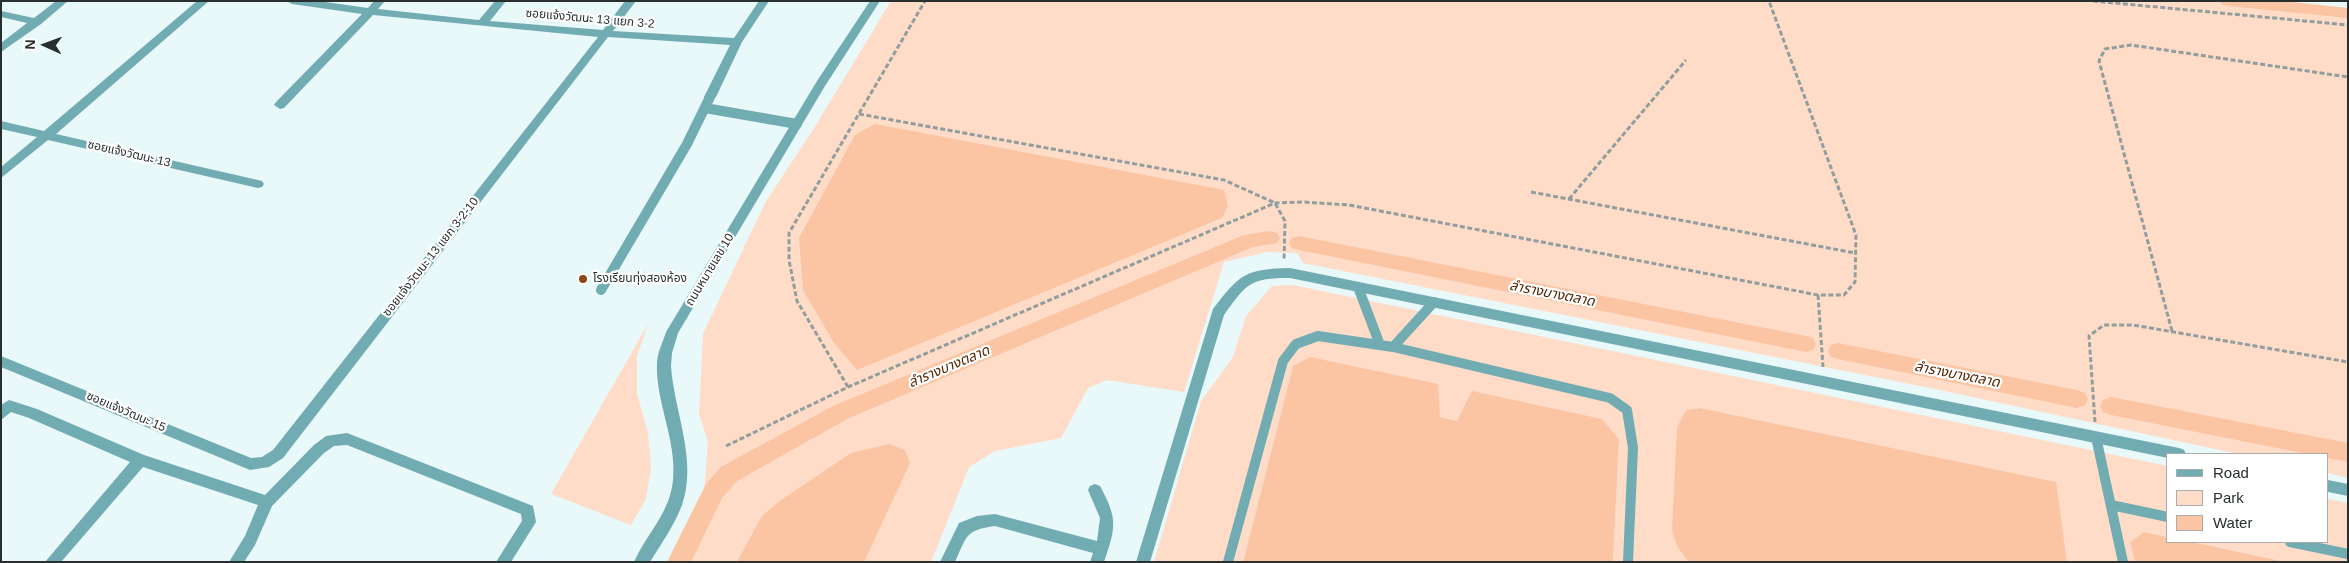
<!DOCTYPE html>
<html>
<head>
<meta charset="utf-8">
<style>
  body { margin:0 }
  #map { position:relative; width:2349px; height:563px; overflow:hidden; background:#e9f8f9; font-family:Arial,sans-serif }
  canvas { display:block }
  .frame { position:absolute; inset:0; border:2px solid #292e2f; pointer-events:none }
  .legend { position:absolute; left:2166px; top:453px; width:162px; height:90px; box-sizing:border-box; background:#fff; border:1px solid #a9abac; margin:0; padding:6px 9px; list-style:none; font-size:15px; color:#292e2f }
  .legend li { display:flex; align-items:center; gap:10px; height:25px }
  .legend b { width:25px; border:1px solid #a9abac }
  .north { position:absolute; left:20px; top:20px; width:50px; height:50px; -webkit-text-stroke:4px #fff; paint-order:stroke; rotate:272deg; font-size:14px; font-weight:700; line-height:20px; text-align:center; color:#292e2f }
  .north::after { content:''; display:block; margin:auto; width:18px; height:22px; background:#292e2f; clip-path:polygon(50% 0,100% 100%,50% 72%,0 100%) }
</style>
</head>
<body>
<div id="map">
<canvas width="2349" height="563"></canvas>
<div class="frame"></div>
<ul class="legend">
<li><b style="height:6px;background:#72acb3"></b>Road</li>
<li><b style="height:14px;background:#ffdcc7"></b>Park</li>
<li><b style="height:14px;background:#fbc5a4"></b>Water</li>
</ul>
<div class="north">N</div>
</div>
<script>
const context = document.querySelector('canvas').getContext('2d');
context.lineJoin = 'round';
function paint(path, color) { context.fillStyle = color; context.fill(path, 'evenodd'); }
function trace(path, color, width, dash) { context.strokeStyle = color; context.lineWidth = width; context.lineCap = dash ? 'butt' : 'round'; context.setLineDash(dash || []); context.stroke(path); }
function drawText(font, color, halo, rows, align = 'center') {
  context.font = font + ' Arial,"Noto Sans Thai",sans-serif'; context.lineWidth = 4.5; context.setLineDash([]); context.textBaseline = 'middle'; context.strokeStyle = halo; context.fillStyle = color; for (const [text, x, y, turn = 0] of rows) {
    context.save(); context.translate(x, y); context.rotate((+turn || 0) * Math.PI / 180); context.textAlign = isNaN(turn) ? turn : align; if (halo) context.strokeText(text, 0, 0); context.fillText(text, 0, 0); context.restore();
  }
}
paint(new Path2D(`
  M 891,1 L 2208,1 L 2348,15 L 2348,478 L 2328,473 L 2328,454 L 2238,454 L 1930,388 L 1303,263 L 1297,253 L 1267,252 L 1224,262 L 1184,392 L 1107,380 L 1088,388 L 1061,438 L 995,451 L 969,467 L 931,562 L 667,562 L 693,521 L 704,493 L 708,442 L 699,414 L 703,334 L 765,203 L 816,125 Z
  M 1293,285 L 2168,466 L 2168,537 L 2144,532 L 2130,542 L 2135,562 L 2067,562 L 2055,482 L 1700,408 L 1686,410 L 1677,427 L 1678,548 L 1690,562 L 1613,562 L 1619,440 L 1472,391 L 1458,422 L 1440,418 L 1293,366 L 1243,562 L 1154,562 L 1201,401 L 1233,357 L 1246,316 L 1272,286 Z
  M 648,324 L 637,356 L 637,394 L 648,433 L 651,467 L 646,499 L 631,525 L 551,494 Z
  M 2328,499 L 2348,503 L 2348,562 L 2286,562 L 2192,542 L 2328,542 Z`), '#ffdcc7');
paint(new Path2D(`
  M 875,124 L 1224,190 L 1228,206 L 1222,218 L 857,370 L 834,343 L 803,290 L 799,238 L 855,135 Z
  M 1310,357 L 1438,384 L 1440,417 L 1457,421 L 1472,391 L 1602,419 L 1619,440 L 1613,562 L 1243,562 L 1293,366 Z
  M 1700,408 L 2056,482 L 2067,562 L 1689,562 L 1678,548 L 1672,531 L 1677,427 L 1686,410 Z
  M 889,444 L 905,450 L 910,463 L 864,562 L 737,562 L 762,516 L 781,500 L 851,453 Z
  M 2144,532 L 2168,537 L 2168,542 L 2192,542 L 2286,562 L 2135,562 L 2130,542 Z`), '#fbc5a4');
paint(new Path2D(`
  M 2220,1 L 2284,1 L 2348,8 L 2348,18 L 2228,6 L 2222,5 Z
  M 1270,231 L 1277,233 L 1280,238 L 1277,243 L 1253,247 L 849,418 L 737,481 L 722,498 L 691,562 L 667,562 L 706,484 L 721,467 L 833,406 L 1244,235 Z
  M 1299,236 L 1806,336 L 1813,338 L 1816,344 L 1813,350 L 1806,352 L 1299,250 L 1292,248 L 1289,243 L 1292,238 Z
  M 1838,343 L 2077,390 L 2085,393 L 2088,399 L 2085,405 L 2077,408 L 1838,359 L 1831,357 L 1828,351 L 1831,345 Z
  M 2111,397 L 2348,443 L 2348,462 L 2328,458 L 2328,454 L 2307,454 L 2111,415 L 2103,412 L 2100,406 L 2103,400 Z`), '#fbc5a4');
trace(new Path2D(`
  M 2093,1 L 2348,25
  M 859,114 L 1224,180 L 1275,203 L 1285,221 L 1284,261
  M 1531,192 L 1855,253
  M 1569,199 L 1686,60
  M 1818,295 L 1823,367
  M 2172,331 L 2099,61 L 2105,49 L 2131,45 L 2348,77
  M 848,387 L 797,301 L 789,260 L 789,233 L 925,1
  M 2095,422 L 2089,336 L 2104,325 L 2133,325 L 2348,362
  M 726,446 L 848,387 L 1275,203 L 1303,202 L 1349,205 L 1818,295 L 1844,295 L 1855,282 L 1856,235 L 1769,1`), '#929d9e', 3, [5, 2.5]);
trace(new Path2D(`
  M 705,108 L 797,124
  M 1358,287 L 1380,345
  M 601,290 L 687,144 L 710,97
  M 1393,347 L 1434,302
  M 2096,437 L 2123,562
  M 2111,505 L 2168,517
  M 2290,542 L 2348,554
  M 1228,562 L 1283,361 L 1296,344 L 1318,336 L 1393,347 L 1610,398 L 1627,410 L 1633,448 L 1628,562`), '#72acb3', 10);
paint(new Path2D(`
  M 56,1 L 68,1 L 41,24 L 1,52 L 1,43 L 27,23 L 1,17 L 1,11 L 34,18 Z
  M 197,1 L 209,1 L 56,134 L 258,180 L 262,181 L 264,184 L 262,187 L 258,188 L 48,140 L 1,178 L 1,167 L 37,137 L 1,129 L 1,121 L 44,131 Z
  M 287,1 L 318,1 L 368,8 L 374,1 L 385,1 L 378,9 L 479,20 L 495,1 L 506,1 L 490,21 L 603,30 L 625,1 L 636,1 L 613,31 L 734,38 L 759,1 L 769,1 L 742,42 L 716,97 L 710,101 L 704,97 L 730,45 L 608,37 L 283,458 L 269,467 L 250,470 L 1,367 L 1,356 L 251,458 L 262,457 L 273,450 L 598,37 L 373,15 L 284,108 L 280,109 L 274,105 L 276,102 L 362,14 L 292,4 Z
  M 1290,268 L 2179,448 L 2184,450 L 2186,454 L 2168,454 L 2168,458 L 1290,278 C 1250,278 1247,283 1224,315 L 1150,562 L 1136,562 L 1213,309 C 1240,274 1245,269 1290,268 Z
  M 9,400 L 37,409 L 144,455 L 265,495 L 314,445 L 326,436 L 347,433 L 533,506 L 536,522 L 511,562 L 496,562 L 522,521 L 521,514 L 347,445 L 334,446 L 324,453 L 272,506 L 255,545 L 244,562 L 229,562 L 245,536 L 258,505 L 143,467 L 61,562 L 45,562 L 130,462 L 29,418 L 11,412 L 1,420 L 1,405 Z
  M 2328,480 L 2348,484 L 2348,496 L 2328,492 Z
  M 1095,484 L 1100,486 C 1118,519 1116,527 1104,562 L 1090,562 L 1093,553 L 995,526 C 965,530 967,536 955,562 L 940,562 L 959,523 L 977,516 L 995,514 L 1097,541 L 1100,518 L 1088,490 L 1090,486 Z`), '#72acb3');
paint(new Path2D(`
  M 870,1 L 880,1 L 825,86 L 678,333 L 672,353 L 671,366 C 674,412 698,460 682,505 C 674,526 661,544 650,562 L 634,562 C 647,533 670,513 673,480 C 677,439 655,402 657,362 C 658,351 663,342 666,332 L 817,81 Z`), '#72acb3');
for (const [x, y, r, color] of [
  [583,279,5,"#894715"]
]) { const dot = new Path2D(); dot.arc(x, y, r, 0, 2 * Math.PI); context.fillStyle = color; context.fill(dot); trace(dot, '#fff', 2); }
drawText('12px', '#292e2f', '#fff', [
  ["ซอยแจ้งวัฒนะ 13 แยก 3-2",590,19,5],
  ["ซอยแจ้งวัฒนะ 13",129,154,13],
  ["ซอยแจ้งวัฒนะ 13 แยก 3-2-10",431,257,-52],
  ["ถนนหมายเลข 10",710,270,-59],
  ["ซอยแจ้งวัฒนะ 15",126,412,23]
]);
drawText('12px', '#292e2f', '#fff', [
  ["โรงเรียนทุ่งสองห้อง",593,279]
], 'left');
drawText('italic 14px', '#532400', '#fff', [
  ["ลำรางบางตลาด",1552,294,11],
  ["ลำรางบางตลาด",949,367,-23],
  ["ลำรางบางตลาด",1957,375,11]
]);
</script>
</body>
</html>
